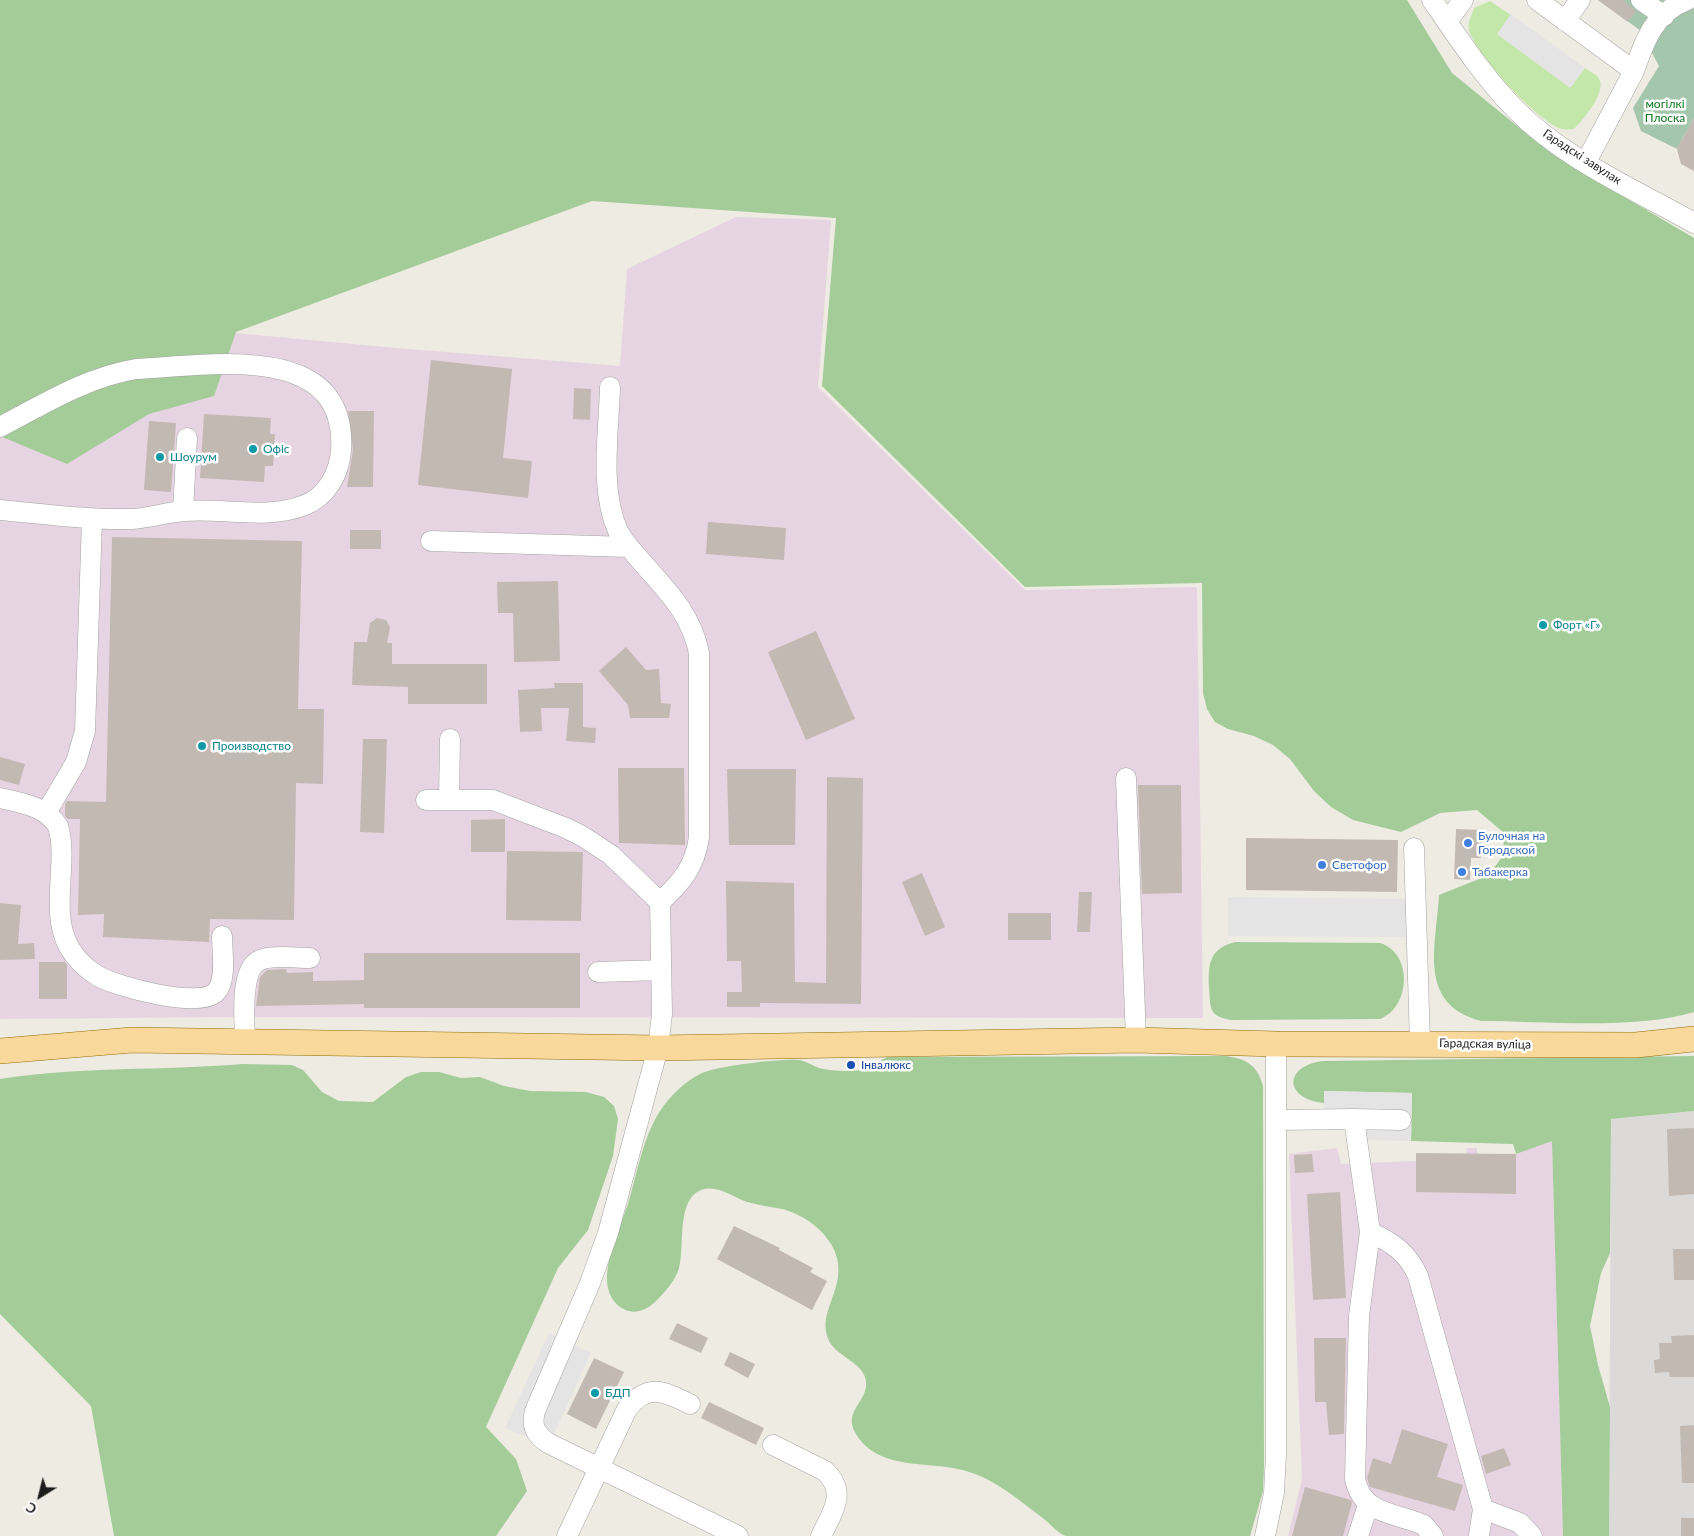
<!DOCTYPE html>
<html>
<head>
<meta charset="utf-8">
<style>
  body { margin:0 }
  #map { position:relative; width:1694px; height:1536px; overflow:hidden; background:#eeebe2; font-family:Lato,sans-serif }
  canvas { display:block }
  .north { position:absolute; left:15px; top:1471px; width:50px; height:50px; -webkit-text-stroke:4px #fff; paint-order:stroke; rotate:216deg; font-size:14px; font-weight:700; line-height:20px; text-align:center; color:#1c1c1c }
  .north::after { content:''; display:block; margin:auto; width:18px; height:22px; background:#1c1c1c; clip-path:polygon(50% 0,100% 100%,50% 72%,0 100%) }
</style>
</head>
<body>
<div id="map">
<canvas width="1694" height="1536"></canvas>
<div class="north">С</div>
</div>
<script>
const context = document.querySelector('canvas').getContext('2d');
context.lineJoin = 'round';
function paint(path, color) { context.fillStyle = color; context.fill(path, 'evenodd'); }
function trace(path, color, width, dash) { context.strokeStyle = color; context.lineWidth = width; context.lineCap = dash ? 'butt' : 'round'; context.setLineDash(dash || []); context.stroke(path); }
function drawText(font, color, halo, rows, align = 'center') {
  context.font = font + ' Lato,sans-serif'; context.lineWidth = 5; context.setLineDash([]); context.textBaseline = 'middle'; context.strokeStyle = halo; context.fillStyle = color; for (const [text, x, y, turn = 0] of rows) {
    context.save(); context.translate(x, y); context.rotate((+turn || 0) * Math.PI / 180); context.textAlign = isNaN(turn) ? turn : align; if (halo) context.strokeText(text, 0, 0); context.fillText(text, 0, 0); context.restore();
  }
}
paint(new Path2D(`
  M 1694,1111 L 1694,1536 L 1609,1536 L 1611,1119 Z`), '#dbdad9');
paint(new Path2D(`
  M 736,217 L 831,220 L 818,387 L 1025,590 L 1197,587 L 1203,1018 L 232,1017 L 0,1019 L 0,311 L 396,348 L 620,366 L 627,269 Z
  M 1552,1140 L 1563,1536 L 1288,1536 L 1302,1479 L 1289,1154 L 1337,1148 L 1341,1164 L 1416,1161 L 1467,1154 L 1466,1148 L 1477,1148 L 1477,1154 L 1516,1154 Z`), '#e7d4e2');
paint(new Path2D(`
  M 1490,1 L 1511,15 L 1497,34 L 1571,87 L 1585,68 C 1589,71 1595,74 1598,77 C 1609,90 1583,120 1574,129 C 1570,129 1566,130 1562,129 C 1539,123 1474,53 1469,30 C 1467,22 1472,15 1474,8 Z`), '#c3e7a9');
paint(new Path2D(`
  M 0,0 L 1407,0 L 1452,73 L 1527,134 L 1616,192 L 1694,238 L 1694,1012 C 1636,1030 1543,1021 1481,1021 C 1417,1004 1436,947 1439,895 L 1489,875 L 1504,854 L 1503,832 L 1477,810 L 1440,813 L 1401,832 L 1353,820 L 1331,807 L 1314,791 L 1290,759 L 1273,745 L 1254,736 L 1228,729 L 1215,722 L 1207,709 L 1203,693 L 1202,583 L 1025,587 L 822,386 L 836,218 L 592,201 L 236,332 L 214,396 L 149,414 L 67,464 L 0,436 Z
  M 1235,942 L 1380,943 C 1413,953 1411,1007 1380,1019 L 1231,1020 C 1225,1019 1217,1017 1213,1012 C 1209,1005 1210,996 1209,988 C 1208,964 1209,949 1235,942 Z
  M 1225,1056 C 1246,1059 1257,1064 1263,1086 L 1264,1467 L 1263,1491 L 1250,1536 C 1203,1536 1155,1536 1108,1536 C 1098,1536 1075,1536 1066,1536 C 1059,1534 1050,1524 1044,1519 C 1020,1501 995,1479 966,1471 C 930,1460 879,1472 856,1434 C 842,1411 868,1402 866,1382 C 865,1363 837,1357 829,1341 C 815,1311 849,1288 835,1252 C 827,1231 803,1214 782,1209 C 771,1207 758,1205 747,1202 C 733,1197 717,1184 701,1190 C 676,1200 685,1246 679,1268 C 676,1279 667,1289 660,1297 C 652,1306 641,1314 629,1311 C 614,1307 607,1293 607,1279 C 607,1254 620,1227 628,1204 C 637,1174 643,1137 660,1111 C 670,1096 685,1081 702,1073 C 717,1066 783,1058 799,1060 C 806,1061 813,1066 819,1068 C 830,1071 850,1072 861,1070 C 869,1068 879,1061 887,1057 Z
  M 1694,1056 L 1694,1111 L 1611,1119 L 1610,1253 L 1601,1273 L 1590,1326 L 1598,1365 L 1610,1407 L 1609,1536 L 1563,1536 L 1552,1141 L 1516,1154 L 1513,1144 L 1411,1141 L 1412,1093 L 1324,1091 L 1324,1103 C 1284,1099 1283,1066 1323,1061 Z
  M 242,1064 L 292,1065 L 303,1070 L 322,1092 L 339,1101 L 373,1102 L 406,1077 L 421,1072 L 439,1072 L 461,1078 L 480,1077 L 504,1086 L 530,1091 L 586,1092 L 604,1097 L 614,1106 L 618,1119 L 613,1156 L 588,1230 L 558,1268 L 486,1427 L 516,1459 L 527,1491 L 496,1536 L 114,1536 L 91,1406 L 0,1314 L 0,1079 C 80,1066 162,1071 242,1064 Z`), '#a3cc98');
paint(new Path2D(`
  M 1598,0 L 1694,0 L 1694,118 L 1677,149 L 1641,131 L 1633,108 L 1659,66 L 1650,49 L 1655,41 Z`), '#a4c6ac');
paint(new Path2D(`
  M 1511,14 L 1585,68 L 1570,88 L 1497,34 Z
  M 1228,897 L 1415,899 L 1415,937 L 1228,936 Z
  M 1324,1091 L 1412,1093 L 1411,1141 L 1363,1140 L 1324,1111 Z
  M 549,1333 L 591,1353 L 548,1447 L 505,1428 Z`), '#e4e4e4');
paint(new Path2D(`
  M 1598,0 L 1623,0 L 1636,11 L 1628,22 Z
  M 1694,118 L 1694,171 L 1681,164 L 1677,149 Z
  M 431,360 L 512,369 L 503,458 L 532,461 L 528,498 L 418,485 Z
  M 574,388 L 591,389 L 590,420 L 573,419 Z
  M 348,411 L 374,411 L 373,487 L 347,487 L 353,450 Z
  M 204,414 L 271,418 L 270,434 L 275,434 L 273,466 L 265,466 L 264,482 L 200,478 Z
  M 149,421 L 176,423 L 171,492 L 144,490 Z
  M 708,522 L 786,528 L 784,560 L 706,554 Z
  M 350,530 L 381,530 L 381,549 L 350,549 Z
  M 112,537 L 302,541 L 298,709 L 324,709 L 323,784 L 296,783 L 294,920 L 210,919 L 209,942 L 103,937 L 104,914 L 78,915 L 80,819 L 68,819 L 65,816 L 65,804 L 67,801 L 106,802 Z
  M 558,581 L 560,661 L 514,662 L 513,613 L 498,613 L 497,582 Z
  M 377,618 L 386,620 L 390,627 L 387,643 L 392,643 L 392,664 L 487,664 L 487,704 L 408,704 L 408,687 L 352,685 L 354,642 L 367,642 L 370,623 Z
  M 816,631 L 855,719 L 806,740 L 768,652 Z
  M 626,647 L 646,670 L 659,669 L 661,703 L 671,704 L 669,718 L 630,718 L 628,705 L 599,671 Z
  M 554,683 L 583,683 L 583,727 L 596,728 L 595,743 L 566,741 L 569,708 L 541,708 L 542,731 L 520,732 L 518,690 L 555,688 Z
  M 363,739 L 387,739 L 384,833 L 360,832 Z
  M 0,757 L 25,764 L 19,785 L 0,780 Z
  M 618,768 L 684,768 L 685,845 L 619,843 Z
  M 727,769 L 796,769 L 795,845 L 729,845 Z
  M 827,777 L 863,778 L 861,1004 L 760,1003 L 760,1007 L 727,1007 L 727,992 L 742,992 L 741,961 L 727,961 L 726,881 L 794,883 L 795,982 L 826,983 Z
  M 1138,785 L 1181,785 L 1182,893 L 1142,894 Z
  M 505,819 L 505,852 L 471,852 L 471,820 Z
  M 1456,829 L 1482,830 L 1481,858 L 1471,858 L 1470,880 L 1454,879 Z
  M 1246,838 L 1398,840 L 1397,892 L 1246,890 Z
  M 507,851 L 583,852 L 581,921 L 506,920 Z
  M 922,873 L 945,927 L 925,936 L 902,882 Z
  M 1079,892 L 1092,892 L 1090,932 L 1077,932 Z
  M 0,903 L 21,905 L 18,944 L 34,943 L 35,959 L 0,960 Z
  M 1008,913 L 1051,913 L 1051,940 L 1008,940 Z
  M 364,953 L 580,953 L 580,1008 L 364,1008 L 364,1004 L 256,1006 L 260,977 L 267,970 L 286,969 L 287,973 L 313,972 L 313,981 L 364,980 Z
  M 39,962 L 65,962 L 67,965 L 67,999 L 39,999 Z
  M 1694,1128 L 1694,1194 L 1669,1196 L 1667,1129 Z
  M 1416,1153 L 1516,1154 L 1516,1194 L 1416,1192 Z
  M 1312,1154 L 1314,1172 L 1295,1173 L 1294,1155 Z
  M 1340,1192 L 1346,1298 L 1313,1300 L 1307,1194 Z
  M 734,1226 L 780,1248 L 779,1250 L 813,1268 L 810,1272 L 827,1281 L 812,1310 L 717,1259 Z
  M 1673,1249 L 1694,1249 L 1694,1280 L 1674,1280 Z
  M 677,1323 L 708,1338 L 701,1353 L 669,1339 Z
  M 1694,1335 L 1694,1377 L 1670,1377 L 1669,1372 L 1655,1373 L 1654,1360 L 1660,1359 L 1659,1343 L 1672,1343 L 1671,1336 Z
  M 1314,1338 L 1346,1338 L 1344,1434 L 1329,1435 L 1326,1402 L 1315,1402 Z
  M 730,1352 L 755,1364 L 748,1378 L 724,1365 Z
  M 594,1358 L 624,1372 L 596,1429 L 567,1414 Z
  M 709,1402 L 764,1428 L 756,1445 L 701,1418 Z
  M 1694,1425 L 1694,1483 L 1682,1483 L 1680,1426 Z
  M 1402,1429 L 1448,1444 L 1437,1477 L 1463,1485 L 1455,1511 L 1370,1487 L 1367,1478 L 1373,1458 L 1391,1464 Z
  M 1504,1448 L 1511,1465 L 1486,1474 L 1481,1456 Z
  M 1305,1487 L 1351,1500 L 1352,1503 L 1343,1536 L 1292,1536 Z
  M 1681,1518 L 1694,1518 L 1694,1536 L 1681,1536 Z`), '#c2bab2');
const minor = new Path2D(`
  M 1432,0 C 1458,38 1483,76 1515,109 C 1564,159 1634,189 1694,223
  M 1537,0 L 1634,71 L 1586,162
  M 1641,0 L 1664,16
  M 1565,21 L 1580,0
  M 1447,22 L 1463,0
  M 1634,71 C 1645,40 1654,13 1687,0
  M 610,387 C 609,432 599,489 618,531 C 624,542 633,552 641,561 C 667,591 691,613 699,653 L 699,837 C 695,867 681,883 660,902 L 662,1014 L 658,1048 L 608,1233 L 590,1283 L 535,1411 C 531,1426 535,1434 548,1443 L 738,1536
  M 0,427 C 44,404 87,377 136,369 C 207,366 348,339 341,451 C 339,474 327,496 305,505 C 267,520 224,508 185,511 C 167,512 150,518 132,519 C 88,520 44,514 0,510
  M 183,511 L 187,438
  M 431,541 L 629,547
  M 1126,778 L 1136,1040
  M 0,798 C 22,803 45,806 58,826 C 69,862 49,911 69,947 C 76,959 86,969 98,976 C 117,987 200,1009 216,992 C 227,980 222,951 222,936
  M 449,799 L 450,739
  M 426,800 L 493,800 L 566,828 L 582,836 L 611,855 L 660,902
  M 46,813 L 76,762 L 85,731 L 92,519
  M 1414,848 L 1420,1043
  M 598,972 L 661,970
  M 245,1042 C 245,1022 238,965 263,959 C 277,955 295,958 310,958
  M 1354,1119 L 1401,1120
  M 1277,1120 L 1354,1119 L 1370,1232 L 1359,1316 L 1355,1479 C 1362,1512 1388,1512 1416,1522 L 1424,1525 L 1433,1536
  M 1370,1232 C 1393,1243 1408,1253 1418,1276 L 1483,1509 L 1479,1536
  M 773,1445 L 825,1471 C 848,1493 832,1513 821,1536
  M 1483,1509 L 1520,1523 L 1532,1536
  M 567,1536 L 627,1409 C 648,1383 663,1391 690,1404
  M 1265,1536 L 1274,1493 L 1276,1455 L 1276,1044
  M 1358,1536 L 1368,1505`);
const major = new Path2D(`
  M 0,1051 L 132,1040 L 658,1048 L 1136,1040 L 1276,1044 L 1636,1045 L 1694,1039`);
trace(minor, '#a3a3a3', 21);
trace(major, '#916d04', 26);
trace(minor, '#fff', 20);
trace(major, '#f9d89c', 25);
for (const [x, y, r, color] of [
  [253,449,5,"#0f9aa8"],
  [160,457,5,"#0f9aa8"],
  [1543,625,5,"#0f9aa8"],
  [202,746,5,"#0f9aa8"],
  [1468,843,5,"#3f7fe0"],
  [1322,865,5,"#3f7fe0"],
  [1462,872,5,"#3f7fe0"],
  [851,1065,5,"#1a4fb4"],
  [595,1393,5,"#0f9aa8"]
]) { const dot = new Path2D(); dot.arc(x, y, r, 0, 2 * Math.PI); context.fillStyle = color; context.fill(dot); trace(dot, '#fff', 2); }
drawText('12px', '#0e771f', '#fff', [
  ["могілкі",1665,104],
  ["Плоска",1665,118]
]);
drawText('12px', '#1c1c1c', '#fff', [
  ["Гарадскі завулак",1582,157,33],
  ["Гарадская вуліца",1485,1044,1]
]);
drawText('12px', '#0d838f', '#fff', [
  ["Офіс",263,449],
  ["Шоурум",170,457],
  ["Форт «Г»",1553,625],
  ["Производство",212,746],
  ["БДП",605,1393]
], 'left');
drawText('12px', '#366cbe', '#fff', [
  ["Булочная на",1478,836],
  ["Городской",1478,850],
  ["Светофор",1332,865],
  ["Табакерка",1472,872]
], 'left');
drawText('12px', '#164399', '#fff', [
  ["Інвалюкс",861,1065]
], 'left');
</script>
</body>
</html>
